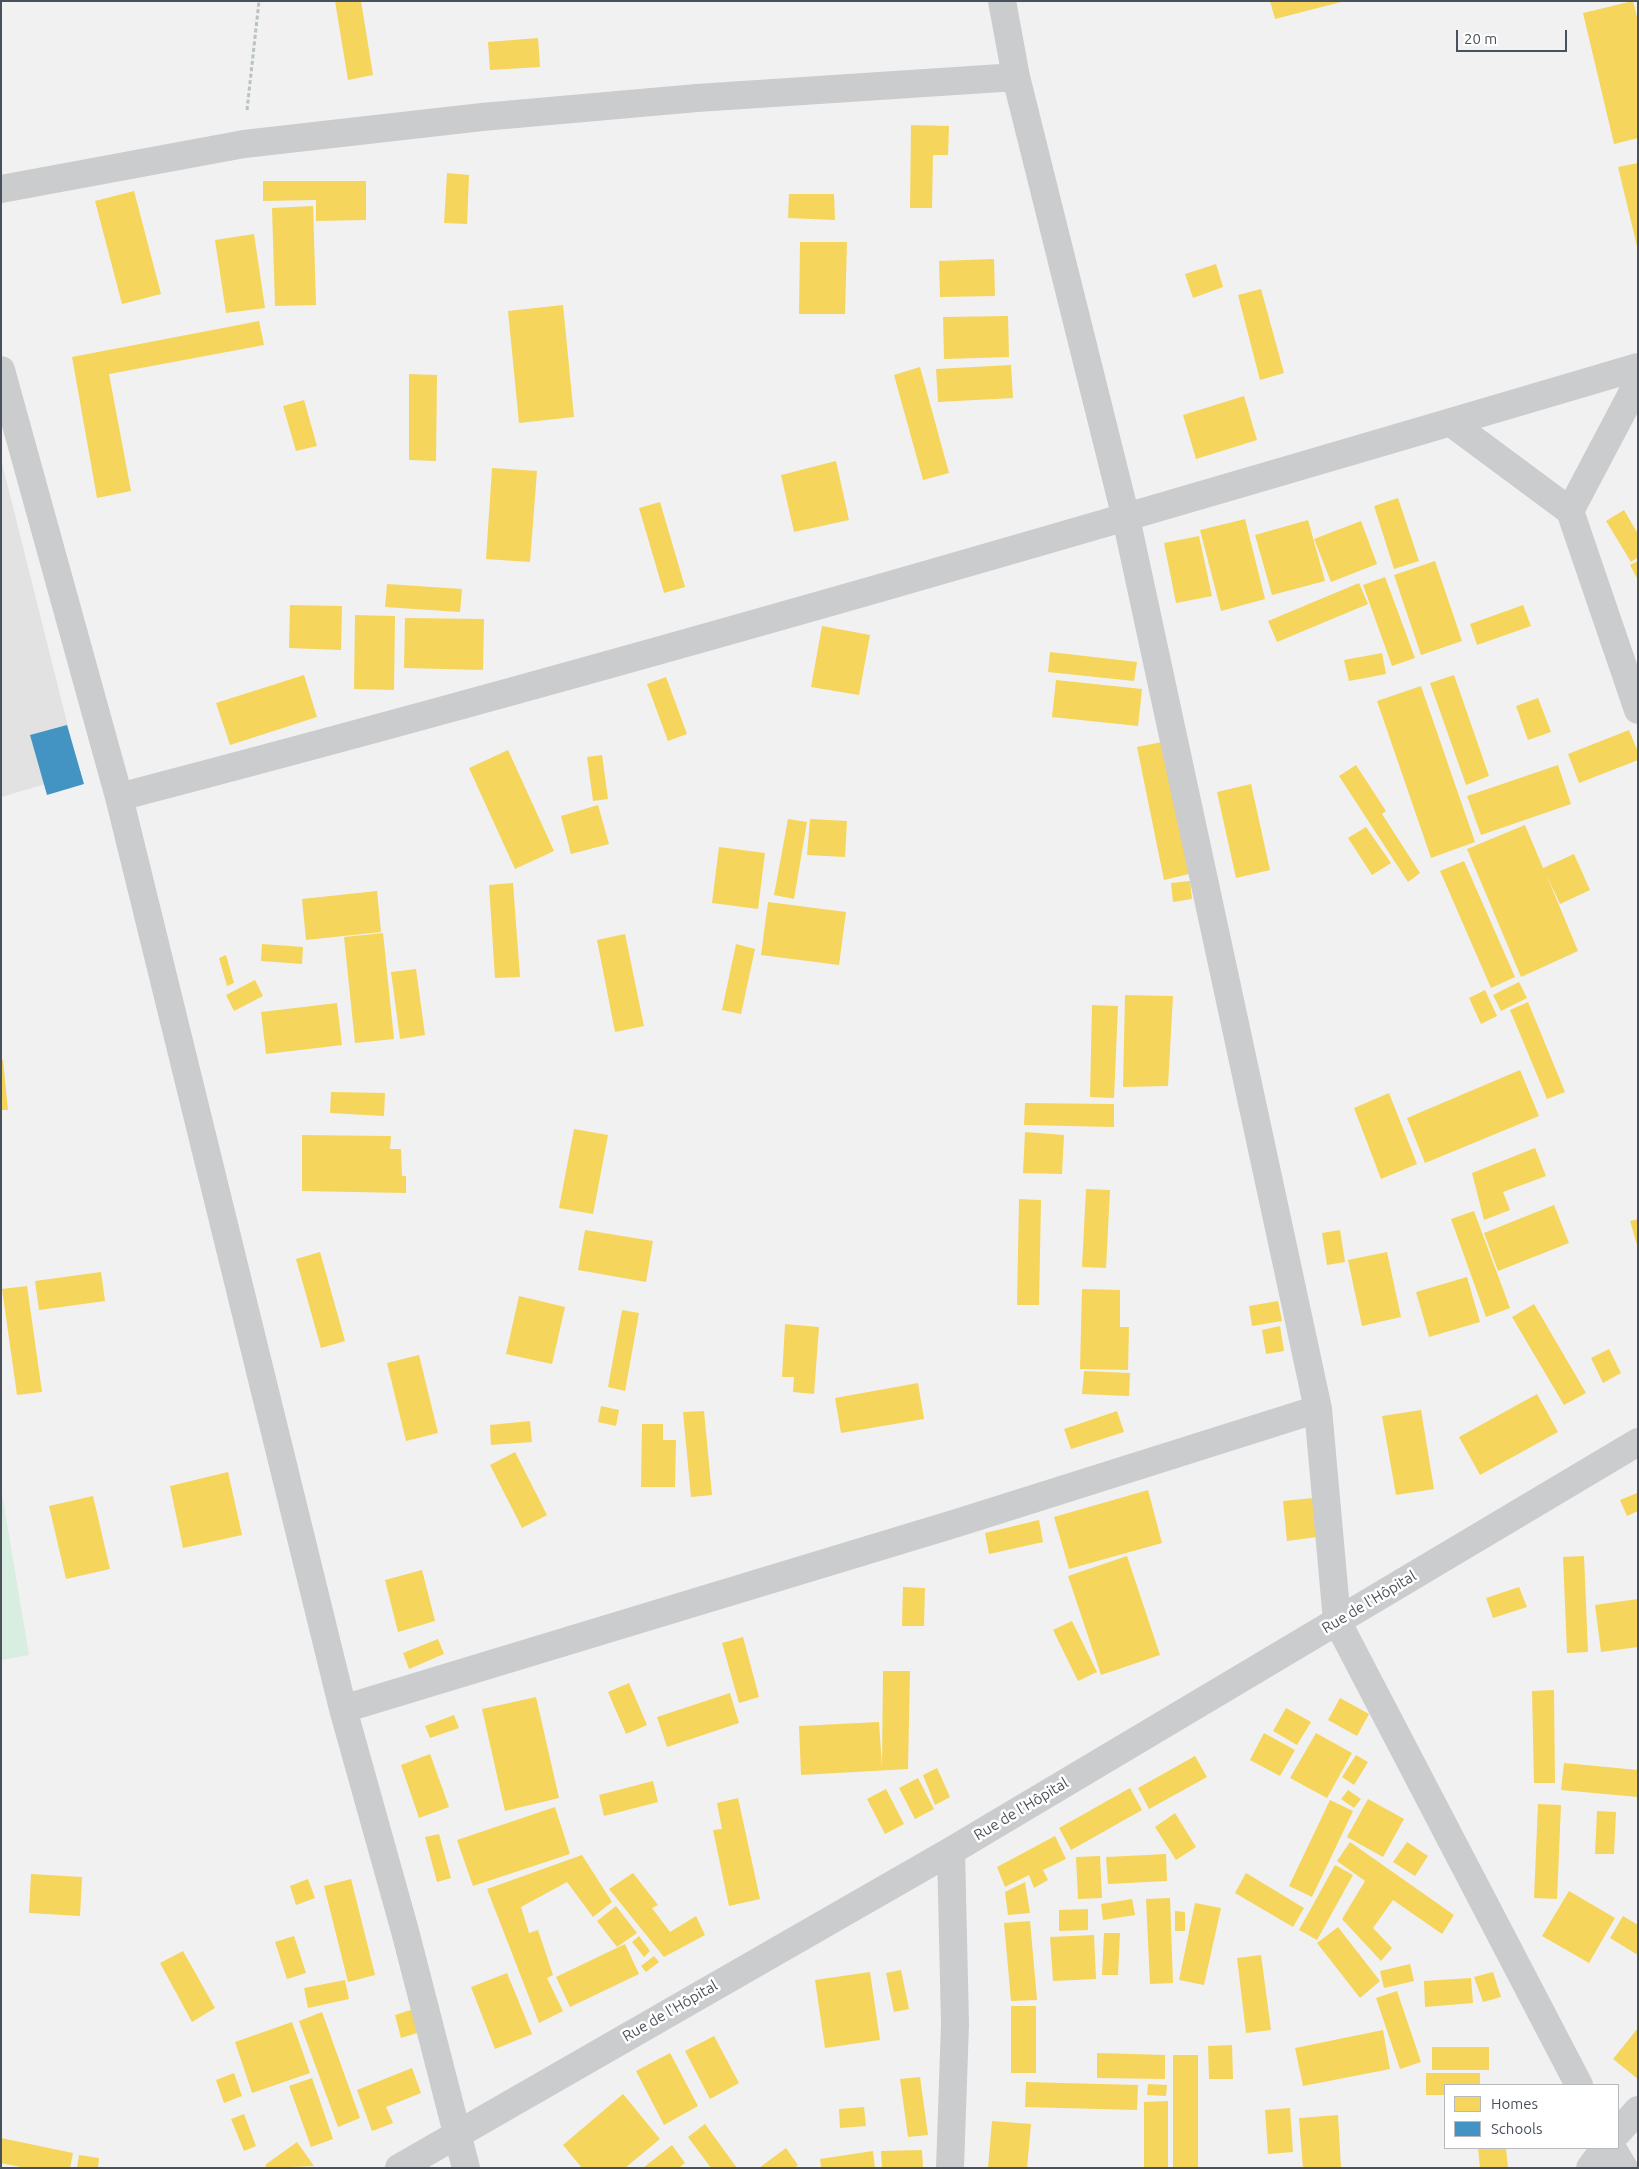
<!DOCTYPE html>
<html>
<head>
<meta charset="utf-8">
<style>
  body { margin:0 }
  #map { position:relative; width:1639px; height:2169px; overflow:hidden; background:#f1f1f1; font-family:Ubuntu,sans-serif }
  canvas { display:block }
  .frame { position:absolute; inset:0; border:2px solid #49525b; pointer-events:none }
  .legend { position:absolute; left:1444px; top:2084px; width:175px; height:65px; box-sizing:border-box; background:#fff; border:1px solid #b6babd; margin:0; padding:6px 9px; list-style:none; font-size:15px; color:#49525b }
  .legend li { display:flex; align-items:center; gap:10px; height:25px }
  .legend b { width:25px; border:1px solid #b6babd }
  .scale { position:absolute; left:1456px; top:30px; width:111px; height:22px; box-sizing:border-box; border:2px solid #49525b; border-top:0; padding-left:6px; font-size:15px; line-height:18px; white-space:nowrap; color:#49525b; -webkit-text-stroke:4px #fff; paint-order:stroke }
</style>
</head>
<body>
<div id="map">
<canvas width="1639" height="2169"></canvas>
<div class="frame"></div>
<ul class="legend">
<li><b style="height:14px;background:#f6d55c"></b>Homes</li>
<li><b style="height:14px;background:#4393c3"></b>Schools</li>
</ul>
<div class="scale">20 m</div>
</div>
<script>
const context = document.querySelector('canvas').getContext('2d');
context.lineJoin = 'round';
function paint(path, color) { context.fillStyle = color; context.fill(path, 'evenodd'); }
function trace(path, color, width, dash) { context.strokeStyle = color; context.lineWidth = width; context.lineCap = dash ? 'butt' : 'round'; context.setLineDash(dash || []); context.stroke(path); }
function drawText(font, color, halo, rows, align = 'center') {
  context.font = font + ' Ubuntu,sans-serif'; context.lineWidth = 5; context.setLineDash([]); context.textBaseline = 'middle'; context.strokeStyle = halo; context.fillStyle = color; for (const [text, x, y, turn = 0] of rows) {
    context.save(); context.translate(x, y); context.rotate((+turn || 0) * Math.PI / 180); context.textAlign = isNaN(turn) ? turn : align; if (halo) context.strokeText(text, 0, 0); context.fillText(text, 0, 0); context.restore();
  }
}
paint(new Path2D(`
  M 1,459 L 80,774 L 1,797 Z`), '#e3e2e2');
paint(new Path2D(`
  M 1,1488 L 29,1655 L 1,1660 Z`), '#d7eee0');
paint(new Path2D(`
  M 335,1 L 361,1 L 373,75 L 348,80 Z
  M 1270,1 L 1341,1 L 1341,2 L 1275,19 Z
  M 1633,1 L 1638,21 L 1638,138 L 1614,144 L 1583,13 Z
  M 538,38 L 540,67 L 490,70 L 488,42 Z
  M 911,125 L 949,126 L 948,155 L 933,155 L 932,208 L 910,208 Z
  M 1638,163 L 1638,246 L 1637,246 L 1618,167 Z
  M 447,173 L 469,175 L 467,224 L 444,223 Z
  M 263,181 L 366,181 L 366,220 L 316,221 L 316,200 L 263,201 Z
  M 134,191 L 161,294 L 122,304 L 95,201 Z
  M 789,194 L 834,194 L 835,220 L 788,218 Z
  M 313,206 L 316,305 L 275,306 L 272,208 Z
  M 254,234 L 265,308 L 226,313 L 215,240 Z
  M 800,242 L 847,242 L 845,314 L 799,314 Z
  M 994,259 L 995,296 L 940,297 L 939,261 Z
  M 1216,264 L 1223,287 L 1193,298 L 1185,274 Z
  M 1261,289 L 1284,373 L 1260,380 L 1238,295 Z
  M 563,305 L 574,417 L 519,423 L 508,311 Z
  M 1008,316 L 1009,357 L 944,359 L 943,317 Z
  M 259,321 L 264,345 L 109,374 L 131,491 L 97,498 L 72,357 Z
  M 1011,365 L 1013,398 L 938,402 L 936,369 Z
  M 920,367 L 949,473 L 923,480 L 894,375 Z
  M 409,374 L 437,375 L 436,461 L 409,460 Z
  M 1244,396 L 1257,440 L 1196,459 L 1183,415 Z
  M 304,400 L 317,446 L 296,451 L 283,406 Z
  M 836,461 L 849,520 L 794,532 L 781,475 Z
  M 492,468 L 537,471 L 530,562 L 486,559 Z
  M 1398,498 L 1419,561 L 1394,569 L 1374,506 Z
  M 660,502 L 685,587 L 664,593 L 639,508 Z
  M 1624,510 L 1638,534 L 1638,557 L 1631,562 L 1606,521 Z
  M 1245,519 L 1265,599 L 1221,611 L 1200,530 Z
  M 1308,520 L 1325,581 L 1272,595 L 1255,535 Z
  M 1361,521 L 1377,564 L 1331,582 L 1314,539 Z
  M 1199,536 L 1212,596 L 1176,603 L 1164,543 Z
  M 1435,561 L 1462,641 L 1421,655 L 1394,575 Z
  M 1638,561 L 1638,580 L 1630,565 Z
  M 1385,577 L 1415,658 L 1392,666 L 1363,585 Z
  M 1359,583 L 1368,604 L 1277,642 L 1268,621 Z
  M 387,584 L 462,589 L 460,612 L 385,607 Z
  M 290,605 L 342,606 L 341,650 L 289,648 Z
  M 1523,605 L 1531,626 L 1477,645 L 1470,624 Z
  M 355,615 L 395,616 L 394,690 L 354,689 Z
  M 405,618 L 484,619 L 483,670 L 404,668 Z
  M 822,626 L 870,635 L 859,695 L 811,687 Z
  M 1050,652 L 1137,662 L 1134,681 L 1048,672 Z
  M 1382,653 L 1386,674 L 1349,681 L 1344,660 Z
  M 304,675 L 317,717 L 230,745 L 216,703 Z
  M 1454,675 L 1489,776 L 1466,785 L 1430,683 Z
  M 666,677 L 687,734 L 668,741 L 647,684 Z
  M 1056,680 L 1142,689 L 1138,726 L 1052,717 Z
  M 1421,686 L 1475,842 L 1431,858 L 1377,701 Z
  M 1538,698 L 1551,732 L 1528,740 L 1516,706 Z
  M 1629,730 L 1638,752 L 1638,760 L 1579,783 L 1568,754 Z
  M 1162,742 L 1189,874 L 1164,880 L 1137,747 Z
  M 508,750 L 554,851 L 515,869 L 469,768 Z
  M 602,755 L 608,799 L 593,801 L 587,757 Z
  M 1356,765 L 1386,811 L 1382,814 L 1420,873 L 1408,882 L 1339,776 Z
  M 1558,765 L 1571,804 L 1481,835 L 1467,796 Z
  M 1251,784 L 1270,870 L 1236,878 L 1217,792 Z
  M 598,805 L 609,844 L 571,854 L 561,816 Z
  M 788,819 L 807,822 L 794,899 L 774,895 Z
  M 810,819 L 847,821 L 845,857 L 807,855 Z
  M 1525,825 L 1543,868 L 1574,854 L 1590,890 L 1560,904 L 1546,874 L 1578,951 L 1521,977 L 1467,849 Z
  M 1366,827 L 1391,863 L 1372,875 L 1348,838 Z
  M 719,847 L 765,853 L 758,909 L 712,903 Z
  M 1464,861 L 1515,977 L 1491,988 L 1440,871 Z
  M 1190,881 L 1192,899 L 1173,902 L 1171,883 Z
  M 513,883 L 520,977 L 495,978 L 489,885 Z
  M 377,891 L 381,932 L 306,940 L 302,899 Z
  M 768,902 L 846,912 L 839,965 L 761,955 Z
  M 383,933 L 394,1039 L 355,1043 L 344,937 Z
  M 625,934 L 644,1026 L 615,1032 L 597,940 Z
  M 262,944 L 303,947 L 302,964 L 261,961 Z
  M 736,944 L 755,949 L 741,1014 L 722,1010 Z
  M 226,955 L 234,983 L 227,986 L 219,958 Z
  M 416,969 L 425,1035 L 400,1039 L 391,972 Z
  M 255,980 L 263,996 L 234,1011 L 226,995 Z
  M 1519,982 L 1527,998 L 1501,1011 L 1493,995 Z
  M 1485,990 L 1497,1016 L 1481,1024 L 1469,998 Z
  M 1125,995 L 1173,996 L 1168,1086 L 1123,1087 Z
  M 1528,1002 L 1565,1092 L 1547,1099 L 1510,1010 Z
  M 337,1003 L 342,1045 L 266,1054 L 261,1012 Z
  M 1092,1005 L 1118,1006 L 1114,1098 L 1090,1097 Z
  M 3,1060 L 8,1110 L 1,1110 L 1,1061 Z
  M 1520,1070 L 1539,1116 L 1425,1163 L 1407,1118 Z
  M 331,1092 L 385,1093 L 384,1116 L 330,1113 Z
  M 1389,1093 L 1417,1164 L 1381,1179 L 1354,1108 Z
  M 1025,1103 L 1114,1104 L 1114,1127 L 1024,1125 Z
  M 574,1129 L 608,1135 L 593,1214 L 559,1208 Z
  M 1025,1132 L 1064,1135 L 1062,1174 L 1023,1173 Z
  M 302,1135 L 391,1136 L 390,1149 L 401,1149 L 402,1176 L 406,1176 L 406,1193 L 302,1191 Z
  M 1535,1148 L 1546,1176 L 1503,1192 L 1510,1210 L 1484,1220 L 1472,1173 Z
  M 1086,1189 L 1110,1190 L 1106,1268 L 1082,1267 Z
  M 1019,1199 L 1041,1200 L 1039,1305 L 1017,1305 Z
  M 1554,1205 L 1569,1243 L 1498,1271 L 1484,1233 Z
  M 1474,1211 L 1510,1308 L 1486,1317 L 1451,1219 Z
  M 1638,1219 L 1638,1245 L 1637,1245 L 1630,1221 Z
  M 585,1230 L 653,1241 L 646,1282 L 578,1270 Z
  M 1340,1230 L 1345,1262 L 1327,1265 L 1322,1233 Z
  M 320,1252 L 345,1341 L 321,1348 L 296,1259 Z
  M 1387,1252 L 1401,1317 L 1362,1326 L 1348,1260 Z
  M 101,1272 L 105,1301 L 39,1310 L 35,1281 Z
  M 1467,1277 L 1480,1322 L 1429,1337 L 1416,1292 Z
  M 27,1286 L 42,1392 L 17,1395 L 2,1289 Z
  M 1082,1289 L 1120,1290 L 1120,1327 L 1129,1327 L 1128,1370 L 1080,1369 Z
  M 519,1296 L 565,1307 L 552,1364 L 506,1354 Z
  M 1278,1301 L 1282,1321 L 1252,1326 L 1249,1306 Z
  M 1534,1304 L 1586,1393 L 1564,1405 L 1512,1317 Z
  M 622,1310 L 639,1313 L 625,1391 L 608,1387 Z
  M 785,1324 L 819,1327 L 814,1394 L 793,1392 L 794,1377 L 782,1377 Z
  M 1280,1326 L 1284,1351 L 1266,1354 L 1262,1330 Z
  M 1609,1349 L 1621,1373 L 1603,1383 L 1591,1358 Z
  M 419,1355 L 438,1433 L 406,1441 L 387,1363 Z
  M 1084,1371 L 1130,1373 L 1129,1396 L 1082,1394 Z
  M 918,1383 L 924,1419 L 841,1433 L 835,1398 Z
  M 1537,1394 L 1558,1432 L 1480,1475 L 1459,1437 Z
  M 601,1406 L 619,1410 L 616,1426 L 598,1422 Z
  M 1421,1410 L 1434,1489 L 1396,1495 L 1382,1416 Z
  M 704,1411 L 712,1495 L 691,1497 L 683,1412 Z
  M 1117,1411 L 1124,1432 L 1071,1449 L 1064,1429 Z
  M 530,1421 L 532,1442 L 491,1445 L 490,1425 Z
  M 642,1424 L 663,1424 L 663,1440 L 676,1440 L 675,1487 L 641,1487 Z
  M 515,1452 L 547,1515 L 522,1528 L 490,1465 Z
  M 228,1472 L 242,1535 L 183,1548 L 170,1486 Z
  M 1148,1490 L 1162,1543 L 1069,1569 L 1054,1517 Z
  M 1637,1493 L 1638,1511 L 1627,1516 L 1620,1500 Z
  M 93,1496 L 110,1569 L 66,1579 L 49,1506 Z
  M 1313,1498 L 1317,1537 L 1287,1541 L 1283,1501 Z
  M 1039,1520 L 1043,1542 L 989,1554 L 985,1533 Z
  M 1127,1556 L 1160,1655 L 1101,1675 L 1068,1576 Z
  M 1584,1556 L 1588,1652 L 1567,1653 L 1563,1557 Z
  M 422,1570 L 435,1621 L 398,1632 L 385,1580 Z
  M 903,1587 L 925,1588 L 924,1626 L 902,1626 Z
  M 1519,1587 L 1527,1607 L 1493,1618 L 1486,1598 Z
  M 1638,1599 L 1638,1647 L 1601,1652 L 1595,1605 Z
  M 1072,1621 L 1097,1672 L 1078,1681 L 1053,1630 Z
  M 743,1637 L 759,1697 L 739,1703 L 722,1643 Z
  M 438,1639 L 444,1654 L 409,1669 L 403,1653 Z
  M 883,1671 L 910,1671 L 908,1769 L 801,1775 L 799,1726 L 879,1722 L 882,1767 Z
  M 629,1683 L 647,1725 L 626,1734 L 608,1692 Z
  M 1554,1690 L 1555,1783 L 1534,1783 L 1532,1691 Z
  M 730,1693 L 739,1723 L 667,1747 L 657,1717 Z
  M 536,1697 L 559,1798 L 505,1811 L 482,1709 Z
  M 1340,1698 L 1369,1714 L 1357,1736 L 1328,1720 Z
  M 1286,1708 L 1311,1722 L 1297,1745 L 1273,1731 Z
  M 454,1715 L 459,1728 L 430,1738 L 425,1726 Z
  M 1264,1733 L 1295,1750 L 1280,1776 L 1250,1760 Z
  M 1316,1733 L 1352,1753 L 1327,1798 L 1290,1778 Z
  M 430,1754 L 449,1807 L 419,1818 L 401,1765 Z
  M 1356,1755 L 1368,1762 L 1354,1785 L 1342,1777 Z
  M 1195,1756 L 1207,1777 L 1149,1809 L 1138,1788 Z
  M 1564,1763 L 1638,1770 L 1638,1797 L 1561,1790 Z
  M 937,1768 L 950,1797 L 935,1805 L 923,1775 Z
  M 918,1778 L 934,1809 L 915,1819 L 899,1788 Z
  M 653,1781 L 658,1802 L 604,1816 L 599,1795 Z
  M 1130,1788 L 1142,1810 L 1071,1850 L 1059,1828 Z
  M 886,1789 L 904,1824 L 885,1834 L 867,1799 Z
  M 1348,1790 L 1361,1799 L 1354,1808 L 1341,1799 Z
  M 738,1798 L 760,1899 L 729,1906 L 713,1830 L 722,1829 L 717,1803 Z
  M 1368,1799 L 1404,1819 L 1383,1857 L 1347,1837 Z
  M 1330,1800 L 1353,1811 L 1312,1897 L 1289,1886 Z
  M 1538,1804 L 1561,1805 L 1557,1899 L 1534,1898 Z
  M 555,1807 L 570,1854 L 473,1886 L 457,1840 Z
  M 1597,1811 L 1616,1812 L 1614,1854 L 1595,1854 Z
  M 1175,1813 L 1196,1847 L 1176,1860 L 1155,1827 Z
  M 439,1834 L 451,1878 L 437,1882 L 425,1837 Z
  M 1055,1836 L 1066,1859 L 1043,1870 L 1048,1880 L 1034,1888 L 1029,1875 L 1005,1887 L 997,1867 Z
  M 1350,1842 L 1454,1915 L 1442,1934 L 1393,1900 L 1373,1928 L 1392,1948 L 1381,1961 L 1342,1919 L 1365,1881 L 1337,1861 Z
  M 1407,1842 L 1428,1856 L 1415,1876 L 1393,1862 Z
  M 1166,1854 L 1167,1881 L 1108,1884 L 1106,1857 Z
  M 582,1855 L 612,1902 L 593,1917 L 567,1882 L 521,1907 L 529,1933 L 538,1930 L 553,1975 L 547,1978 L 563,2011 L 539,2023 L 487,1889 Z
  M 1100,1856 L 1102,1898 L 1078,1899 L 1076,1857 Z
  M 1335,1865 L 1353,1875 L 1317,1940 L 1299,1930 Z
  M 633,1873 L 658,1905 L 652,1908 L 670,1932 L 696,1916 L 705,1935 L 664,1957 L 609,1889 Z
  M 1246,1873 L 1304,1908 L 1293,1927 L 1235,1893 Z
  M 31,1874 L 82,1877 L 80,1916 L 29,1913 Z
  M 308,1879 L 315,1898 L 296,1905 L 290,1886 Z
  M 351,1879 L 375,1975 L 348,1982 L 324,1886 Z
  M 1025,1882 L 1030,1913 L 1008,1915 L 1005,1892 Z
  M 1569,1891 L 1615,1918 L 1589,1963 L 1542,1936 Z
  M 1170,1898 L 1173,1983 L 1150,1984 L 1146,1899 Z
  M 1132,1899 L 1135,1915 L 1103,1920 L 1101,1904 Z
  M 1195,1903 L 1221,1908 L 1204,1985 L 1179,1980 Z
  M 616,1906 L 637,1933 L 617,1947 L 597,1921 Z
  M 1088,1909 L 1088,1930 L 1059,1931 L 1059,1910 Z
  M 1175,1911 L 1185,1912 L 1185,1931 L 1175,1931 Z
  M 1623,1916 L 1638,1925 L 1638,1955 L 1610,1938 Z
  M 1030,1921 L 1037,2000 L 1011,2001 L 1004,1923 Z
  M 1338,1927 L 1380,1981 L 1360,1998 L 1317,1943 Z
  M 1104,1933 L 1120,1933 L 1118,1975 L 1102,1975 Z
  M 1094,1935 L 1096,1979 L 1053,1981 L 1050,1937 Z
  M 294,1936 L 306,1973 L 287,1979 L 275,1942 Z
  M 639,1936 L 650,1951 L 644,1957 L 632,1942 Z
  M 625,1944 L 639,1974 L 570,2007 L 556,1977 Z
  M 183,1951 L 215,2008 L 192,2022 L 160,1963 Z
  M 1261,1955 L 1271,2030 L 1246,2033 L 1237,1958 Z
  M 654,1956 L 659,1962 L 646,1972 L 641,1966 Z
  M 1410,1964 L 1414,1981 L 1384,1988 L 1380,1971 Z
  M 901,1970 L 909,2009 L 894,2012 L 886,1973 Z
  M 870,1972 L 880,2040 L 825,2048 L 815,1980 Z
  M 1493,1972 L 1501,1997 L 1483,2002 L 1474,1977 Z
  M 507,1973 L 532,2034 L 495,2049 L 471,1987 Z
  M 1471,1978 L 1473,2003 L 1425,2007 L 1424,1981 Z
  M 345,1980 L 349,1999 L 308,2008 L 304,1988 Z
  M 1397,1991 L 1421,2062 L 1400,2069 L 1376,1998 Z
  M 1011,2006 L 1036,2006 L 1036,2073 L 1011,2073 Z
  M 420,2007 L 427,2030 L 401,2038 L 395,2015 Z
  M 322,2012 L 360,2118 L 338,2127 L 299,2021 Z
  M 292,2022 L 310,2073 L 252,2093 L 235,2042 Z
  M 1638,2028 L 1638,2079 L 1613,2059 Z
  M 1383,2030 L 1390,2069 L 1303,2086 L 1295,2048 Z
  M 714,2036 L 739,2083 L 710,2099 L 685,2051 Z
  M 1232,2045 L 1233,2079 L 1209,2079 L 1208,2046 Z
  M 1432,2047 L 1489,2047 L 1489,2070 L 1432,2070 Z
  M 670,2053 L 698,2106 L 664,2125 L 636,2071 Z
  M 1097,2053 L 1165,2055 L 1165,2079 L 1097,2078 Z
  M 1173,2055 L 1198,2055 L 1198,2168 L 1173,2168 Z
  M 412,2068 L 421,2093 L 386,2107 L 393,2123 L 372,2131 L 357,2090 Z
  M 234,2073 L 242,2096 L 224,2103 L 216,2080 Z
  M 1426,2073 L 1480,2073 L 1480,2085 L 1445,2085 L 1445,2095 L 1426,2095 Z
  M 920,2077 L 928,2135 L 908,2137 L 900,2079 Z
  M 312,2078 L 333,2139 L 311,2147 L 289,2086 Z
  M 1026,2082 L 1138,2085 L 1137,2110 L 1025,2107 Z
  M 1148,2084 L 1167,2085 L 1166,2096 L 1147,2095 Z
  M 623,2094 L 660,2139 L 625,2168 L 582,2168 L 563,2145 Z
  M 1168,2101 L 1168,2168 L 1144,2168 L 1144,2102 Z
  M 864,2107 L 866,2126 L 840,2128 L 839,2109 Z
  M 1290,2108 L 1293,2152 L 1268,2154 L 1265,2110 Z
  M 244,2114 L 256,2146 L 244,2151 L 231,2119 Z
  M 1338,2115 L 1341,2168 L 1303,2168 L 1299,2118 Z
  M 992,2121 L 1031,2124 L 1027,2168 L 988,2168 Z
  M 705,2124 L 737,2168 L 711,2168 L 688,2137 Z
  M 1,2138 L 73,2153 L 70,2168 L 26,2168 L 1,2163 Z
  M 297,2142 L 314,2166 L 267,2168 L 265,2165 Z
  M 672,2145 L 685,2163 L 679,2168 L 643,2168 Z
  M 786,2148 L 798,2165 L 794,2168 L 759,2168 Z
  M 1478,2148 L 1506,2148 L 1508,2168 L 1480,2168 Z
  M 922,2150 L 923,2168 L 882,2168 L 881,2151 Z
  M 873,2151 L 875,2168 L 821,2168 L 820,2159 Z
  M 79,2155 L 99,2158 L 98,2168 L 77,2168 Z`), '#f6d55c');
paint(new Path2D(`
  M 67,725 L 84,784 L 47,795 L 30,735 Z`), '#4393c3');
trace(new Path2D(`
  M 247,110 L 259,1`), '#bac3c1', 3, [4, 2.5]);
trace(new Path2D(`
  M 1002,1 L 1016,77 L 1126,518 L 1318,1409 L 1337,1621 L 1579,2085
  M 1,189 L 244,144 L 482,117 L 697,98 L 1016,77
  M 1,370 L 119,797 L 343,1709 L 405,1931 L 466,2168
  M 1450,422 L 1570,511 L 1638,710
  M 1570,511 L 1638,382
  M 119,797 C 628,664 1133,516 1638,367
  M 343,1709 L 957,1523 L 1318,1409
  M 1618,2132 L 1638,2110
  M 1612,2148 L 1624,2168
  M 399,2168 L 951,1851 L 1638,1442
  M 950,2168 L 955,2024 L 951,1851
  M 1590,2168 L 1605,2148`), '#cbccce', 28);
drawText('15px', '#49525b', '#fff', [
  ["Rue de l'Hôpital",1369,1602,-31],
  ["Rue de l'Hôpital",1021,1809,-31],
  ["Rue de l'Hôpital",670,2011,-30]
]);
</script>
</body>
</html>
